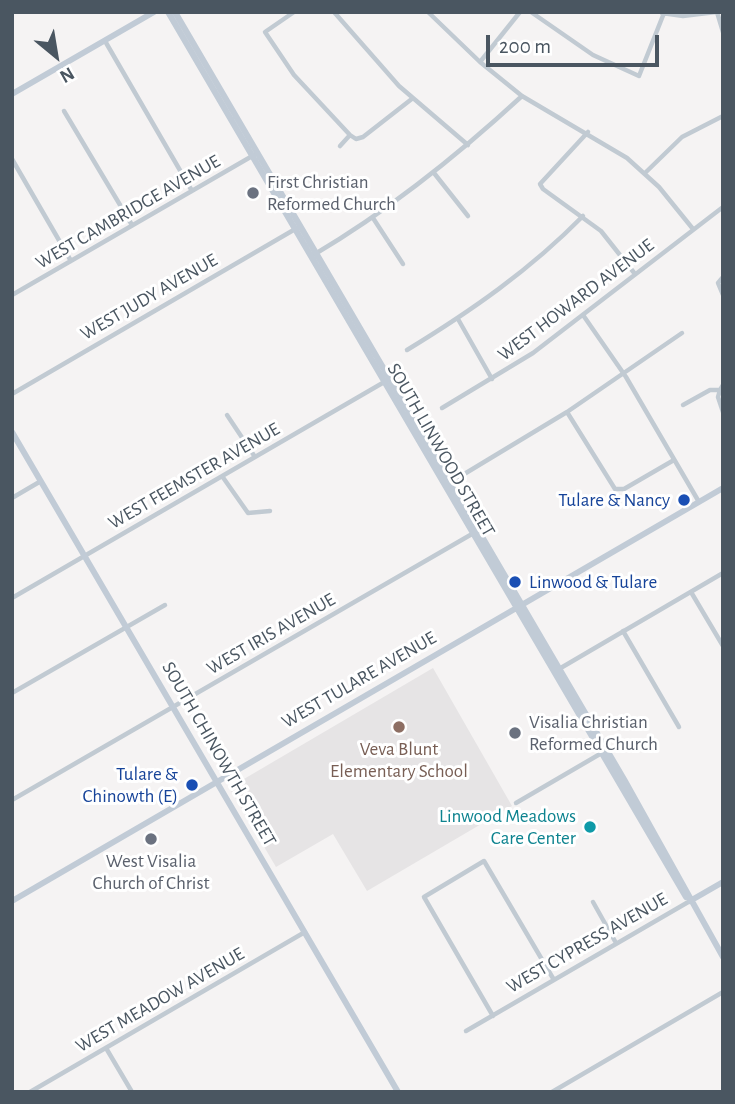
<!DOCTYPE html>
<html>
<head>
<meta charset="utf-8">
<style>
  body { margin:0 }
  #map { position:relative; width:735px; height:1104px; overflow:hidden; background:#f5f3f3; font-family:"Alegreya Sans",sans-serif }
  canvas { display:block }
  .frame { position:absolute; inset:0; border:14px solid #4a5661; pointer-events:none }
  .north { position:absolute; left:21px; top:21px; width:70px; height:70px; -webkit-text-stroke:5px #fff; paint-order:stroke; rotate:150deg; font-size:19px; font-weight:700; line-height:28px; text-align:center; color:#4a5661 }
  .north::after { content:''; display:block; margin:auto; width:24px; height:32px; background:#4a5661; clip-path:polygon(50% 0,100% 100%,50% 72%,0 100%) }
  .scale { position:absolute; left:486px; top:35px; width:173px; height:32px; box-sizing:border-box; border:4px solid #4a5661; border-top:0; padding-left:9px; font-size:21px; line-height:24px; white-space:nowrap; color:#4a5661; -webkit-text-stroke:5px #fff; paint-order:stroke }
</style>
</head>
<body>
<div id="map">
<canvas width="735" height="1104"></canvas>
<div class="frame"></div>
<div class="north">N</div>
<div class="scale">200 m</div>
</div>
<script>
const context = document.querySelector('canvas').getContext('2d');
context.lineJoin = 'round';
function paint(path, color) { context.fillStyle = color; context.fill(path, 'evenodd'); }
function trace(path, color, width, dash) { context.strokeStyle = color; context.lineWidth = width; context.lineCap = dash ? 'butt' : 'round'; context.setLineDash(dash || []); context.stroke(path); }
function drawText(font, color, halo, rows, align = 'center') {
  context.font = font + ' "Alegreya Sans",sans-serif'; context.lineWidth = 6; context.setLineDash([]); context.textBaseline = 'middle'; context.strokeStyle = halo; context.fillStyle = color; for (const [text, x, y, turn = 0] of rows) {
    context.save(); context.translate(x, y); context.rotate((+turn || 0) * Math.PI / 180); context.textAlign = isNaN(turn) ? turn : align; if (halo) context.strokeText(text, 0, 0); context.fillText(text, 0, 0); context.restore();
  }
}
paint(new Path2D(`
  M 433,668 L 512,806 L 367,891 L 333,834 L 276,867 L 230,789 L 232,786 Z`), '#e6e4e5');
trace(new Path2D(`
  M 294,12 L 265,32 L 294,75 L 350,135
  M 334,12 L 399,86 L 468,145
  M 428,12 L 480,62 L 522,96 L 627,158 L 659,187 L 693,229
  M 531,12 L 593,55 L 639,76 L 664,13
  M 717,12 L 723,32
  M 662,13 L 683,16 L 716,12
  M 105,41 L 192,191
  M 480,62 L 520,12
  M 64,111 L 132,225
  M 588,132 L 540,184 L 543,189 L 601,231 L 635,274
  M 340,146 L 350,135 L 356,139 L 363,137 L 413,98
  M 12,159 L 71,261
  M 434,173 L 468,216
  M 645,173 L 682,137 L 723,116
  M 373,218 L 403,264
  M 315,254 C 391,209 458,155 522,96
  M 723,277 L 718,283 L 723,295
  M 12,295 L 254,155
  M 583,315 L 626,377 L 699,502
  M 458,319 L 492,379
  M 407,350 C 471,311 530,270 583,216
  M 720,390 L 718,397 L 723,412
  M 12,394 L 297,228
  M 683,405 L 710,390 L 720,390 L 723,385
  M 442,408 L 533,353 L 723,207
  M 567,412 L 615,489 L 624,489 L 674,460
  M 227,415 L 255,457
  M 222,476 L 248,513 L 270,511
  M 451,482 L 567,412 L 682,333
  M 12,498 L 41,481
  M 691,592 L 723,646
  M 12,598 L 386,381
  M 623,631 L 679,727
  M 559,669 L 723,573
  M 12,693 L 165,605
  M 12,800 L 472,534
  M 516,803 L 600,754
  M 593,902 L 616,943
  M 493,1016 L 424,897 L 484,861 L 554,980
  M 466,1031 L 690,901
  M 106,1048 L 132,1092
  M 30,1092 L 305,932
  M 552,1092 L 723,992`), '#c1cad2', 4.5);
trace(new Path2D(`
  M 168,12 L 686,897
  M 175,12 L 625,781 L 723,957
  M 12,94 L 154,12
  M 12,432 L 398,1092
  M 12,901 L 723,488
  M 690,901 L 723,882`), '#c1cbd6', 6);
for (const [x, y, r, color] of [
  [253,193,7,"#6b7280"],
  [684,500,7,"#1a4fb4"],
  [515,582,7,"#1a4fb4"],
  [399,727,7,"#8d6e63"],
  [515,733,7,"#6b7280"],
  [192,785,7,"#1a4fb4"],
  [590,827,7,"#0f9aa8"],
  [151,839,7,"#6b7280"]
]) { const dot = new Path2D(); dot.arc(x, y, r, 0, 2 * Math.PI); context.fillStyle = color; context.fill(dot); trace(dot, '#fff', 2.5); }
drawText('19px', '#5b616d', '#fff', [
  ["First Christian",267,182],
  ["Reformed Church",267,204],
  ["Visalia Christian",529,722],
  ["Reformed Church",529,744],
  ["West Visalia",151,861,"center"],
  ["Church of Christ",151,883,"center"]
], 'left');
drawText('19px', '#4a5661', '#fff', [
  ["WEST CAMBRIDGE AVENUE",128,212,-30],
  ["WEST JUDY AVENUE",149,297,-30],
  ["WEST HOWARD AVENUE",576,300,-37],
  ["SOUTH LINWOOD STREET",441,450,60],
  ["WEST FEEMSTER AVENUE",194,476,-30],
  ["WEST IRIS AVENUE",271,634,-30],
  ["WEST TULARE AVENUE",359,680,-30],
  ["SOUTH CHINOWTH STREET",219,754,60],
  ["WEST CYPRESS AVENUE",587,943,-30],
  ["WEST MEADOW AVENUE",160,1000,-30]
]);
drawText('19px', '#164399', '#fff', [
  ["Tulare & Nancy",670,500],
  ["Linwood & Tulare",529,582,"left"],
  ["Tulare &",178,774],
  ["Chinowth (E)",178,796]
], 'right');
drawText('19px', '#785e54', '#fff', [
  ["Veva Blunt",399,749],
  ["Elementary School",399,771]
]);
drawText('19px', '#0d838f', '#fff', [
  ["Linwood Meadows",576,816],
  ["Care Center",576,838]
], 'right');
</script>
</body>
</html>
